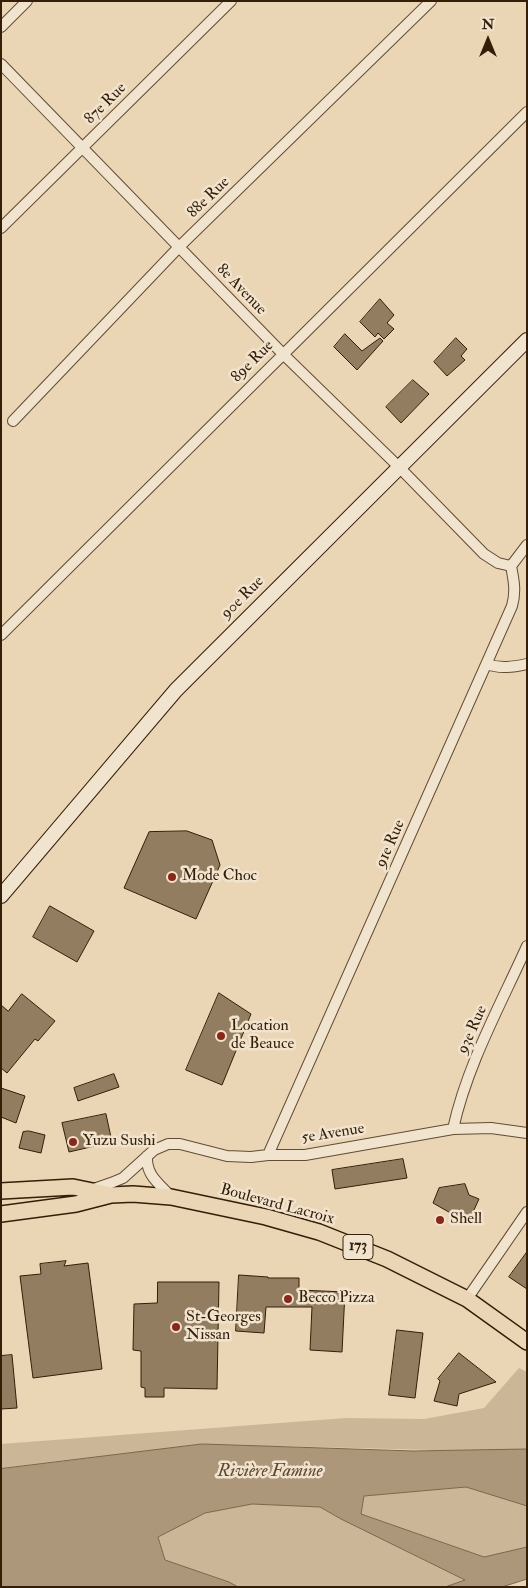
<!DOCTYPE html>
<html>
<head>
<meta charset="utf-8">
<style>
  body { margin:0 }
  #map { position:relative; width:528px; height:1588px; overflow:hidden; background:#ead5b4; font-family:"IM FELL Double Pica",serif }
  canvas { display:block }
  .frame { position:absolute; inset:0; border:2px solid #341e08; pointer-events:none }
  .north { position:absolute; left:463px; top:15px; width:50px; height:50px; -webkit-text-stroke:4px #f1e4ce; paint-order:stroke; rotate:0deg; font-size:14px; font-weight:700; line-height:20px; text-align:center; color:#341e08 }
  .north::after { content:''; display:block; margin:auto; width:18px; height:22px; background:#341e08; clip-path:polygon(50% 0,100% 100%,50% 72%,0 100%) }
</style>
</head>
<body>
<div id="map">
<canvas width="528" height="1588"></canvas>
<div class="frame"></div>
<div class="north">N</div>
</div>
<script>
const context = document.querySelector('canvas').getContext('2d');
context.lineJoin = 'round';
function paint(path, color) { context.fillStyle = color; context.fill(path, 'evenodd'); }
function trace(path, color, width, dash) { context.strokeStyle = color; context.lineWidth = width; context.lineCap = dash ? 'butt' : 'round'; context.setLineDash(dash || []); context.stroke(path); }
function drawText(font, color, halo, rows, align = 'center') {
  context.font = font + ' "IM FELL Double Pica",serif'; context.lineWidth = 5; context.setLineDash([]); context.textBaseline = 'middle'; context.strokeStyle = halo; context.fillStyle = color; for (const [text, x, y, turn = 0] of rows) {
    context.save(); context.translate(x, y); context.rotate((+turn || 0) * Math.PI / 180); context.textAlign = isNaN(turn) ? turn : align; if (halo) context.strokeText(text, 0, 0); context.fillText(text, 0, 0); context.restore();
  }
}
paint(new Path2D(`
  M 519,1368 L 527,1372 L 527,1451 L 431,1450 L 276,1446 L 1,1470 L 1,1444 L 346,1418 L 424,1419 L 484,1408 Z
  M 466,1487 L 527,1506 L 527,1547 L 484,1557 L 361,1514 L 364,1496 Z
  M 252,1504 L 320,1507 L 341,1519 L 465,1580 L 445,1587 L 238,1587 L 229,1582 L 164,1560 L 158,1537 L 205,1513 Z`), '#cbb697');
const water = new Path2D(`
  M 202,1444 L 413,1451 L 527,1449 L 527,1506 L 466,1487 L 364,1496 L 361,1514 L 484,1557 L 527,1547 L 527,1579 L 502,1587 L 445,1587 L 465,1580 L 341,1519 L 320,1507 L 252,1504 L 205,1513 L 158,1537 L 165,1560 L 229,1582 L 238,1587 L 1,1587 L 1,1469 Z`);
paint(water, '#ac977a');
trace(water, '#7c674c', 1);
const building = new Path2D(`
  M 380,299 L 394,315 L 387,323 L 394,329 L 384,339 L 378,333 L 375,337 L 360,322 Z
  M 345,334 L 362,351 L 380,338 L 383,341 L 357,370 L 334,347 Z
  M 456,338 L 467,349 L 461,356 L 465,360 L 447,376 L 434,362 Z
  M 413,380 L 429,394 L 401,423 L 386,407 Z
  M 187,831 L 212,840 L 220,865 L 196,919 L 124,888 L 149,832 Z
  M 50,906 L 94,931 L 77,962 L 33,937 Z
  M 219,993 L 251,1014 L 222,1085 L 186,1070 Z
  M 22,994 L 55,1021 L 38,1041 L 35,1039 L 7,1073 L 1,1068 L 1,1005 L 8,1011 Z
  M 114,1074 L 119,1087 L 78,1101 L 74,1088 Z
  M 1,1088 L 25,1096 L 16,1123 L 1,1117 Z
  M 106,1114 L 112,1142 L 69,1152 L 62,1123 Z
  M 29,1131 L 45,1135 L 41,1153 L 19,1148 L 23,1132 Z
  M 403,1159 L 407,1178 L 335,1189 L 332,1170 Z
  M 465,1184 L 469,1195 L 479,1199 L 468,1223 L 433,1203 L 439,1188 Z
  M 527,1252 L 527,1289 L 509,1277 Z
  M 66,1261 L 64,1266 L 88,1263 L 102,1369 L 33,1378 L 20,1276 L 41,1274 L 40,1264 Z
  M 239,1275 L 268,1277 L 268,1278 L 299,1278 L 299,1290 L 345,1292 L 342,1352 L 310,1350 L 312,1307 L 266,1307 L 264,1333 L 236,1331 Z
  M 158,1282 L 219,1282 L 217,1389 L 164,1388 L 164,1397 L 145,1397 L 145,1388 L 141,1387 L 141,1351 L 133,1350 L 134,1304 L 157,1303 Z
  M 397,1330 L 423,1333 L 415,1398 L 389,1395 Z
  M 459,1353 L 496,1382 L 459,1394 L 457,1406 L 434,1401 L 440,1381 L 438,1379 Z
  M 12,1355 L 17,1408 L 1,1409 L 1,1356 Z`);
paint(building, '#937d61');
trace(building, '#341e08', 1);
const street = new Path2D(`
  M 1,27 L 27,1
  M 1,64 L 283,354 L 399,467 L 484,554 L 498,563 L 511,566
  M 1,228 L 231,1
  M 13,421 L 179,247 L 431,1
  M 1,635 L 527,112
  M 487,664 C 500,669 513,667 527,664
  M 453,1129 C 467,1065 500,1006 527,946
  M 268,1155 L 512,606 C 516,592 514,581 511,566 L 527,545
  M 147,1156 C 146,1176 159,1183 171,1197
  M 91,1190 L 111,1183 L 123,1178 L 154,1150 L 168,1144 L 180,1144 L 227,1156 L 251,1157 L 268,1155 L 305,1155 L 453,1129 L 491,1128 L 527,1133
  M 467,1299 L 527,1212`);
const secondary = new Path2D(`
  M 1,896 L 176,690 L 527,340`);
const primary = new Path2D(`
  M 1,1191 L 73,1187 L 107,1194
  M 1,1214 L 76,1204 L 111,1195 L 133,1194 L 171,1197 L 266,1217 L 319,1232 L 387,1259 L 467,1299 L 527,1342`);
trace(street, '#624c33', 12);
trace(secondary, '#341e08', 16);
trace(primary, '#341e08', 18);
trace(street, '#f1e4ce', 10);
trace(secondary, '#f1e4ce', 14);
trace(primary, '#ead5b4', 15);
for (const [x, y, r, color] of [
  [172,877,5,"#8f2418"],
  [221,1036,5,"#8f2418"],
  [73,1142,5,"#8f2418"],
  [440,1220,5,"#8f2418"],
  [288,1299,5,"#8f2418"],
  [176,1327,5,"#8f2418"]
]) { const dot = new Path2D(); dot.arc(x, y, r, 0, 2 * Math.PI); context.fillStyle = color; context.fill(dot); trace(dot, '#f1e4ce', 2); }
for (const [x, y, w] of [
  [358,1247,30]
]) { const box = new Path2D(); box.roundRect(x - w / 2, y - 12.5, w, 25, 4); context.fillStyle = '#f1e4ce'; context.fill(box); trace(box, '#341e08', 1); }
drawText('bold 15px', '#341e08', null, [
  ["173",358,1247]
]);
drawText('16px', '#341e08', '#f1e4ce', [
  ["87e Rue",106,104,-45],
  ["88e Rue",209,198,-44],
  ["8e Avenue",241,290,46],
  ["89e Rue",253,362,-45],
  ["90e Rue",243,598,-45],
  ["91e Rue",391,844,-66],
  ["93e Rue",473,1030,-66],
  ["5e Avenue",333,1134,-9],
  ["Boulevard Lacroix",277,1205,15]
]);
drawText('16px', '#341e08', '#f1e4ce', [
  ["Mode Choc",182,877],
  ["Location",231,1027],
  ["de Beauce",231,1045],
  ["Yuzu Sushi",83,1142],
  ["Shell",450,1220],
  ["Becco Pizza",298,1299],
  ["St-Georges",186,1318],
  ["Nissan",186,1336]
], 'left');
drawText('italic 18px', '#5e4830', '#f1e4ce', [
  ["Rivière Famine",270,1472]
]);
</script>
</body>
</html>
